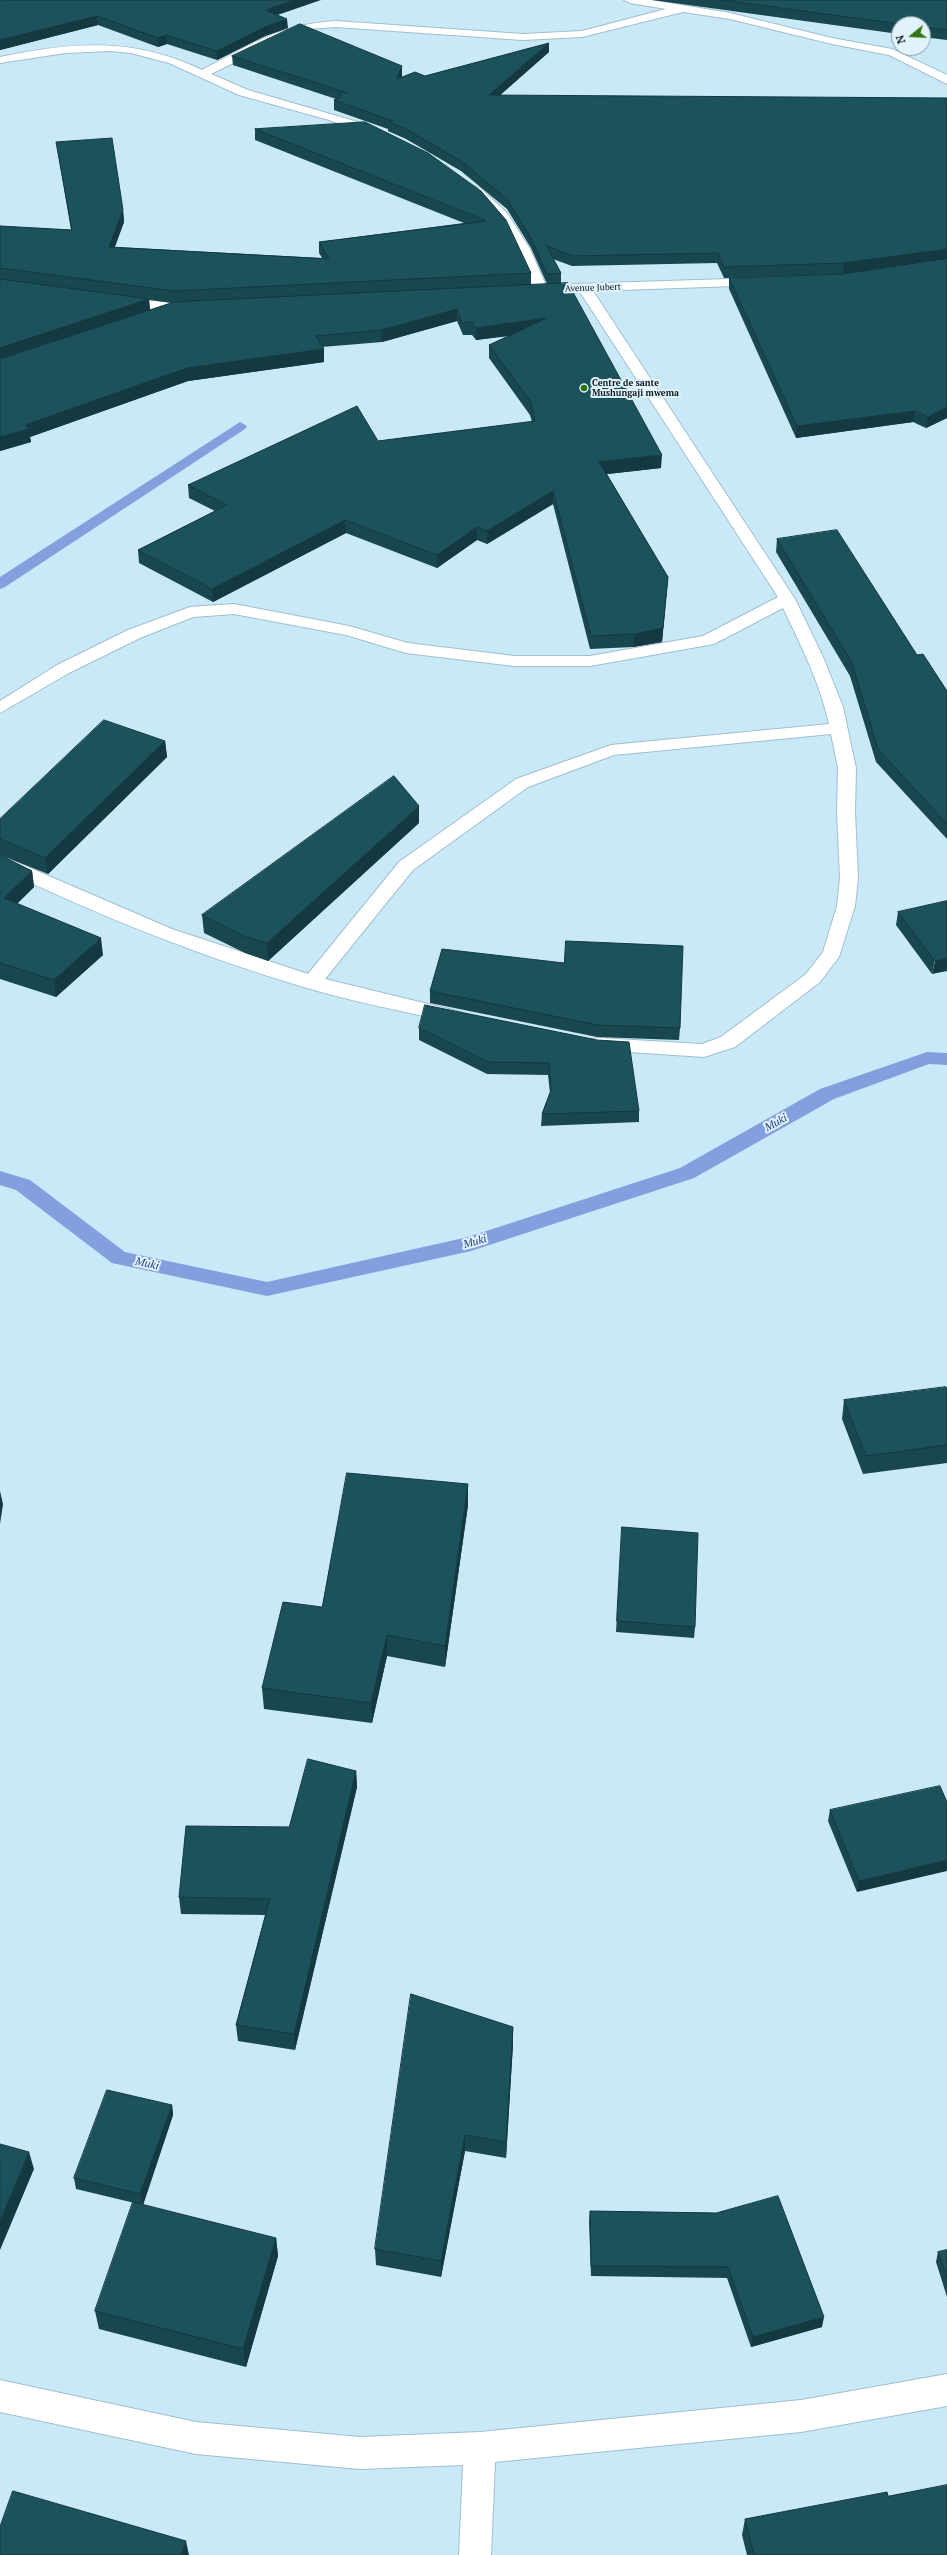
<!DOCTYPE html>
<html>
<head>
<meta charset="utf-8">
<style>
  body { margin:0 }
  #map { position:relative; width:947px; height:2555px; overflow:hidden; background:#c9e9f9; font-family:"PT Serif",serif }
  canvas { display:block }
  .north { position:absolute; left:891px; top:16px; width:40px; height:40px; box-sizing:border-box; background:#e1f4fd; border:1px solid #8c9ca3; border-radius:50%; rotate:252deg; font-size:11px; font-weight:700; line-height:16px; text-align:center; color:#0c171d }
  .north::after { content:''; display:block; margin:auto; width:14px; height:18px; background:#317411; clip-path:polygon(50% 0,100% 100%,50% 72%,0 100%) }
</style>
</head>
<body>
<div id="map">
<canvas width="947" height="2555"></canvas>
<div class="north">N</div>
</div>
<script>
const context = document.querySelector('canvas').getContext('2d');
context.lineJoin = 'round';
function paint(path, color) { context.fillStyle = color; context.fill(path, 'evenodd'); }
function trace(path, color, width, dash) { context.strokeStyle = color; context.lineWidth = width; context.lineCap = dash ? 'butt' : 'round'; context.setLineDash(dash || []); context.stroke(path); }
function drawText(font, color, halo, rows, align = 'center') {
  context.font = font + ' "PT Serif",serif'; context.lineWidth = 4; context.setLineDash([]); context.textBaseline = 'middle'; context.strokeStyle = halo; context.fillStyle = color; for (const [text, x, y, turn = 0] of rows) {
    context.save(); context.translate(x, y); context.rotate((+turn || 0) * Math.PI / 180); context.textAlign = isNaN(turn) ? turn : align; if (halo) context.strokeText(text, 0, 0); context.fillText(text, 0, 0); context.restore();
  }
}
paint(new Path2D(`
  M 240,422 L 247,426 L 245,429 L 5,587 L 0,589 L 0,577 Z
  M 927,1052 L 947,1053 L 947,1065 L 929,1064 L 834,1099 L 694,1178 L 471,1251 L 267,1296 L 112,1263 L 16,1190 L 0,1185 L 0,1171 L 30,1180 L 125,1252 L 267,1282 L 468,1237 L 680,1168 L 820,1089 Z`), '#849fdd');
const minor = new Path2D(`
  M 624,0 L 651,0 L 730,13 L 832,38 L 892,49 L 947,75 L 947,84 L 889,55 L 832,44 L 730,19 L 683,12 L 582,37 L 523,40 L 336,27 L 308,29 L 290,35 L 211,74 L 248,90 L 368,125 L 385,134 L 383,137 L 379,138 L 329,120 L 239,95 L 169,63 L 131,53 L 109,51 L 65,53 L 0,63 L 0,57 C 73,42 133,37 202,70 C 250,45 280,24 336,21 L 523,34 L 582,31 L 666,9 L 630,3 Z
  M 475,187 L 480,188 L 507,213 L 530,249 L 548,290 L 546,293 L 541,294 L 534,290 L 516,249 L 496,215 L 469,191 Z
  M 759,278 L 766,282 L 764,285 L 593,291 L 795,599 L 823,657 L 843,707 L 856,768 L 855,812 L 858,878 L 855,906 L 839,957 L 820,982 L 735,1047 L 704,1057 L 599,1050 L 592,1049 L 589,1044 L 592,1039 L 599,1038 L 702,1044 L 721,1037 L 806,974 L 823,952 L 837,906 L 840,878 L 837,812 L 838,768 L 831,734 L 614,755 L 528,787 L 413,870 L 325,979 L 461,1012 L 464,1016 L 461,1020 L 454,1022 C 405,1012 354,1002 307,988 C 202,957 99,916 0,868 L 0,855 L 172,929 L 308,974 L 399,862 L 516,779 L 611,745 L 829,724 C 820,683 801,645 783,608 L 714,644 L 590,666 L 514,666 L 406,653 L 346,635 L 234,614 L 193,617 L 140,638 L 69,673 L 0,713 L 0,701 L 57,665 L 128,630 L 190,607 L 234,604 L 349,626 L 408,643 L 514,656 L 590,656 L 703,636 L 778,597 L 580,292 L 568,291 L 566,288 L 573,284 Z
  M 121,297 L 190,305 L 197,309 C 190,319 129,307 116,304 L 114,301 Z
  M 947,2374 L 947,2406 L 801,2432 L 495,2462 L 491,2555 L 459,2555 L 463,2465 L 360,2469 L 196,2454 L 0,2412 L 0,2380 L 196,2422 L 360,2437 L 480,2432 L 801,2400 Z`);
trace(minor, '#a0bfce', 2);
paint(minor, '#fff');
paint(new Path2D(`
  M 0,0 L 277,15 L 288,28 L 265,36 L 217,60 L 167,44 L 158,47 L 98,25 L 0,50 Z
  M 652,0 L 947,0 L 947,40 L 923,37 L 923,24 L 899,24 L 899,34 Z
  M 549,43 L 549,52 L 500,95 L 947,259 L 843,274 L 724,278 L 717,263 L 572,266 L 553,259 L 561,273 L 561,283 L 661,468 L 607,474 L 668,577 L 662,642 L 633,647 L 590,649 L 553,504 L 487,544 L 477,540 L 437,568 L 346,533 L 213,602 L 139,563 L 138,550 L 215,511 L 189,498 L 188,485 L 378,441 L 532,422 L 530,415 L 489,358 L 489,345 L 510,336 L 476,340 L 472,335 L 463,335 L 457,321 L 382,342 L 322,347 L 324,362 L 188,381 L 30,437 L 31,442 L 0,451 L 0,226 L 71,230 L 58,153 L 56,142 L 123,210 L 124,222 L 115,247 L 322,258 L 319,253 L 319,242 L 464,223 L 255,140 L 255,129 L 428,153 L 531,273 L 531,285 L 547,284 L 531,248 L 507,209 L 461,171 L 406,139 L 388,131 L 388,129 L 334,110 L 334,100 L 336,99 L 233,65 L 232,56 L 402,66 L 402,76 L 401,77 L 425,76 ZM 149,300 L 172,303 L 150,310 Z
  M 844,274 L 947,418 L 926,428 L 913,422 L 796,438 L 729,289 L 729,278 Z
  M 777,539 L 917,655 L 947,691 L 947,839 L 876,762 L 850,676 L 776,552 Z
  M 165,741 L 167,757 L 48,874 L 0,855 L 0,819 Z
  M 419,823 L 268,961 L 245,953 L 204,933 L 202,915 Z
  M 0,855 L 32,871 L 34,887 L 17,904 L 103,955 L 56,997 L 0,979 Z
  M 947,901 L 932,974 L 896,925 L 898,912 Z
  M 430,991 L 680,1028 L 679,1040 L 597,1037 L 430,1003 Z
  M 419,1028 L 597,1040 L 639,1111 L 639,1122 L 541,1126 L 542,1114 L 550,1093 L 548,1075 L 487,1074 L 419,1040 Z
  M 947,1390 L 947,1463 L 863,1474 L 842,1419 L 844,1400 Z
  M 468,1484 L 468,1505 L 445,1667 L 387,1656 L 372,1723 L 264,1709 L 262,1688 L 322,1607 Z
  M 622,1527 L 695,1627 L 694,1638 L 616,1632 Z
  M 356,1771 L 357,1787 L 295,2050 L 238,2041 L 236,2025 L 265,1915 L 181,1914 L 179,1897 L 289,1827 Z
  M 947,1802 L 857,1892 L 828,1821 L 830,1810 Z
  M 513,2027 L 513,2044 L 506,2158 L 465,2151 L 441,2277 L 376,2265 L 375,2249 Z
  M 172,2105 L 173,2115 L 143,2205 L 76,2189 L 74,2178 Z
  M 590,2211 L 716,2213 L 822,2327 L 751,2347 L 727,2278 L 591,2276 L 589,2221 Z
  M 276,2238 L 278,2256 L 246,2367 L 99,2329 L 95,2311 Z
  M 947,2250 L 947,2297 L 936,2262 L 938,2252 Z
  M 888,2496 L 947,2555 L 747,2555 L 742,2535 L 745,2519 Z`), '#18474f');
paint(new Path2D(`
  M 294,0 L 321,0 L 266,19 L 265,10 Z
  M 97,16 L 98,25 L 0,50 L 0,40 Z
  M 287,19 L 288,28 L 265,36 L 217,60 L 217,51 L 265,27 Z
  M 166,35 L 167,44 L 158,47 L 158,38 Z
  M 549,43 L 549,52 L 489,105 L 489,95 Z
  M 402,66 L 402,76 L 397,89 L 397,79 Z
  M 123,210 L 124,222 L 110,258 L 109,247 Z
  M 947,249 L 947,259 L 843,274 L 844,263 Z
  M 149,299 L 150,312 L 0,360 L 0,348 Z
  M 457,309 L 457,321 L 382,342 L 382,330 Z
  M 547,318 L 547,330 L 476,340 L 476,328 Z
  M 324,349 L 324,362 L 188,381 L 30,437 L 31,442 L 0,451 L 0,437 L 25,425 L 187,368 Z
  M 947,407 L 947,418 L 926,428 L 928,417 Z
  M 915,411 L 913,422 L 796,438 L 797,426 Z
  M 662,455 L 661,468 L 599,475 L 599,462 Z
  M 553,491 L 553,504 L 487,544 L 487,531 Z
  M 345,520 L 346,533 L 213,602 L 212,589 Z
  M 477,527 L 477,540 L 437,568 L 437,555 Z
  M 668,577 L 662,642 L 633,647 L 634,634 Z
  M 165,741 L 167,757 L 48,874 L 45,858 Z
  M 419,806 L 419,823 L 268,961 L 267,943 Z
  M 32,871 L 34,887 L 6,914 L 4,898 Z
  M 101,938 L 103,955 L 56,997 L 54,980 Z
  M 947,958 L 947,971 L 932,974 L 935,961 Z
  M 468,1484 L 468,1505 L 445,1667 L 445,1646 Z
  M 0,1491 L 3,1504 L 0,1524 Z
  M 387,1635 L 387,1656 L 372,1723 L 371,1703 Z
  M 356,1771 L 357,1787 L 295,2050 L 294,2034 Z
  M 947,1860 L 947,1871 L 857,1892 L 859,1881 Z
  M 513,2027 L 513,2044 L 506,2158 L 506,2142 Z
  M 172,2105 L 173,2115 L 143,2205 L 140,2194 Z
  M 465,2135 L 465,2151 L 441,2277 L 441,2261 Z
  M 29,2152 L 34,2169 L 0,2250 L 0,2221 Z
  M 276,2238 L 278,2256 L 246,2367 L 243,2349 Z
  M 824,2317 L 822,2327 L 751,2347 L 753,2337 Z
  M 186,2541 L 189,2555 L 181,2555 Z`), '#143940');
const building = new Path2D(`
  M 0,0 L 294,0 L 265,10 L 287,19 L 265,27 L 217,51 L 166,35 L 158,38 L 97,16 L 0,40 Z
  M 722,0 L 947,0 L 947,30 L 923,27 L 923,24 L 900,24 Z
  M 300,24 L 402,66 L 397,79 L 415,72 L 425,76 L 549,43 L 489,95 L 947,98 L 947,249 L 844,263 L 724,267 L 718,253 L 572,256 L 546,245 L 561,273 L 547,274 L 531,238 L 507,199 L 461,161 L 406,129 L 388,121 L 393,121 L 334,100 L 340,98 L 341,93 L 348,93 L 232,56 Z
  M 365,122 L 428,153 L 481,191 L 506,220 L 531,273 L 174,291 L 0,268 L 0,226 L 72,230 L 56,142 L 112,138 L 123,210 L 109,247 L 329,259 L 319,242 L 487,221 L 255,129 Z
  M 947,259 L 947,407 L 928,417 L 915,411 L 797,426 L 729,278 L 844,274 Z
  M 0,279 L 149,299 L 0,348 Z
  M 568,283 L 662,455 L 599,462 L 668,577 L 663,628 L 634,634 L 591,636 L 553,491 L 487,531 L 477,527 L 437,555 L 345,520 L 212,589 L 138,550 L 227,505 L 188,485 L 357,406 L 378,441 L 535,421 L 531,402 L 489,345 L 547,318 L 476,328 L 472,322 L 462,323 L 457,309 L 382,330 L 316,336 L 324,349 L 187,368 L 25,425 L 29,429 L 0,437 L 0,359 L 174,302 Z
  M 837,530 L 917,655 L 923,654 L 947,691 L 947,824 L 878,749 L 852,663 L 777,539 Z
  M 104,720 L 165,741 L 45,858 L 0,839 L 0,819 Z
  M 394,776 L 419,806 L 267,943 L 244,936 L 202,915 Z
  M 0,855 L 32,871 L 4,898 L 101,938 L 54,980 L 0,963 Z
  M 947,901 L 947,958 L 935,961 L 898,912 Z
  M 566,941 L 683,946 L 680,1028 L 598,1025 L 430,991 L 442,949 L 564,963 Z
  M 425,1005 L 597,1040 L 629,1042 L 639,1111 L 542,1114 L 551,1090 L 549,1063 L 487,1062 L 419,1028 Z
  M 946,1387 L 947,1390 L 947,1445 L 866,1456 L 844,1400 Z
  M 347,1473 L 468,1484 L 445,1646 L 387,1635 L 371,1703 L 262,1688 L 283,1602 L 322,1607 Z
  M 622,1527 L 698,1533 L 695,1627 L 617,1621 Z
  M 308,1759 L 356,1771 L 294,2034 L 236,2025 L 270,1899 L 179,1897 L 186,1826 L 289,1827 Z
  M 940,1786 L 947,1802 L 947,1860 L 859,1881 L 830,1810 Z
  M 411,1994 L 513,2027 L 506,2142 L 465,2135 L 441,2261 L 375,2249 Z
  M 107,2090 L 172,2105 L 140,2194 L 74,2178 Z
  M 0,2144 L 29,2152 L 0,2221 Z
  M 778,2196 L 824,2317 L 753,2337 L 728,2267 L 591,2266 L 590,2211 L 716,2213 Z
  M 133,2202 L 276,2238 L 243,2349 L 95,2311 Z
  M 947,2250 L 947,2278 L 938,2252 Z
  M 947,2485 L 947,2555 L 754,2555 L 745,2519 L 887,2492 L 888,2496 Z
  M 13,2491 L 186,2541 L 181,2555 L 0,2555 L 0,2527 Z`);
paint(building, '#1c525c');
trace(building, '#143940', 1);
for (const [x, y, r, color] of [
  [584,388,4,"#317411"]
]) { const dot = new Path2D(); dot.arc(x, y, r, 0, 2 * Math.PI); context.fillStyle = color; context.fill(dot); trace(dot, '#e1f4fd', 1.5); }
drawText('9px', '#0c171d', '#e1f4fd', [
  ["Avenue Jubert",593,288,-2]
]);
drawText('bold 9px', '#0c171d', '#e1f4fd', [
  ["Centre de sante",592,383],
  ["Mushungaji mwema",592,393]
], 'left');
drawText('italic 11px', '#203982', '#e1f4fd', [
  ["Muki",776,1123,-29],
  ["Muki",475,1242,-16],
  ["Muki",147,1264,12]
]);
</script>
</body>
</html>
